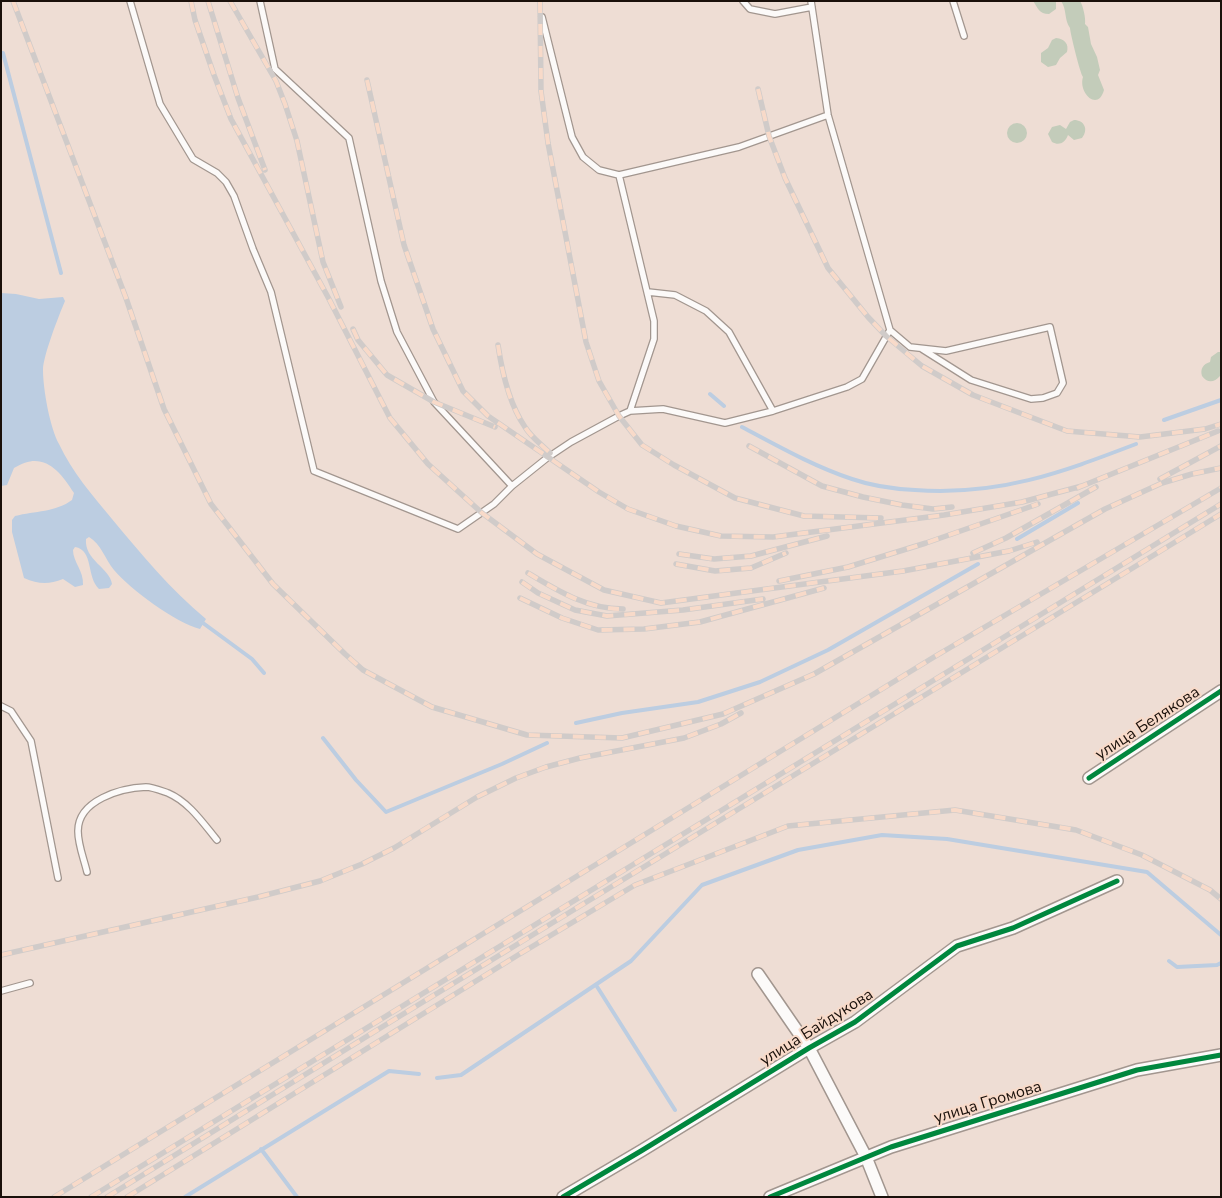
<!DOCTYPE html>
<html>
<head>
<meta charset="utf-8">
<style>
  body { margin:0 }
  #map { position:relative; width:1222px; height:1198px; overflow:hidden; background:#eeddd4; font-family:"Nunito Sans",sans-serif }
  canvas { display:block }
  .frame { position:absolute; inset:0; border:2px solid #1a100a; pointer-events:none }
</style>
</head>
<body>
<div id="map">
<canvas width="1222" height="1198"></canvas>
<div class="frame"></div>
</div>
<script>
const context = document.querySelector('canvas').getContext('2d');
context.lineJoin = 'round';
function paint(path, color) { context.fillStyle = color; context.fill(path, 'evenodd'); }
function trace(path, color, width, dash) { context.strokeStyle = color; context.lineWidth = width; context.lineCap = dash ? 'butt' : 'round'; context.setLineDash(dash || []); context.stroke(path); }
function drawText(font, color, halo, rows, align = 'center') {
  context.font = font + ' "Nunito Sans",sans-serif'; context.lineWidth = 4; context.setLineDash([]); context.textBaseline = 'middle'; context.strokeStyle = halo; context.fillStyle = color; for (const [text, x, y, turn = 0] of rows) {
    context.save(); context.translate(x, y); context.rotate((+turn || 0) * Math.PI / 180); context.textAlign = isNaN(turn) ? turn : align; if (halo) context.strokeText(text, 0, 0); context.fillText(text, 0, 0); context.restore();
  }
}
paint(new Path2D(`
  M 1033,1 L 1056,1 L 1056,9 L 1049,14 C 1039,14 1038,8 1033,1 Z
  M 1061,1 L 1080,1 C 1083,5 1086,19 1085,24 L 1088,27 L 1091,44 L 1097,57 L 1100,70 L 1098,75 L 1104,90 C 1098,112 1078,93 1083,77 C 1080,73 1070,32 1070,28 C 1064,20 1067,9 1061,1 Z
  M 1056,38 C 1065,39 1069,44 1067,52 L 1060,58 L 1056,65 L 1048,67 L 1041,62 L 1041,53 L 1048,48 L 1052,40 Z
  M 1074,120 C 1084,120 1089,129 1082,138 L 1074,140 L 1068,135 C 1065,143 1059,146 1052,142 L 1048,134 L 1052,127 L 1060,125 L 1066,129 L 1070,122 Z
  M1007 133a10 10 0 1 1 20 0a10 10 0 1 1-20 0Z
  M 1218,352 L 1221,352 L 1220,376 C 1214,383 1207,383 1202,376 C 1200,369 1203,364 1210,362 L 1211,357 Z`), '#c3ccba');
paint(new Path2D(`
  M 1,293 L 16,294 L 39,299 L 63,297 L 65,301 C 59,315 43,356 43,370 C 43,389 50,428 59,444 C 72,472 93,496 112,519 C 142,555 170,589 206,619 L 200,629 C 176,623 130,589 114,570 C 105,559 101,544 89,537 L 86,539 C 84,560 110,568 112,584 L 109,588 L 99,589 C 86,577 94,550 75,547 L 73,550 C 73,562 84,571 83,585 L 75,587 L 63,579 C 48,585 38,584 24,578 L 12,532 L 12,520 L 15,516 C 35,511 56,512 72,500 L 74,493 C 59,469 42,450 14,468 L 7,485 L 1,486 Z`), '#bccde1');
trace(new Path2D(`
  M 3,53 L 61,273
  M 710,394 L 724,406
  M 1164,420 L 1221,400
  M 742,427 C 778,446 813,466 852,479 C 872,486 894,489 915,490 C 999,496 1060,473 1136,444
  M 1017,539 L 1078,503
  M 203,623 L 252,659 L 264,673
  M 576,723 L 622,713 L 698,702 L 760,682 L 828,650 L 978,564
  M 323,738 L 356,780 L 386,812 L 502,764 L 547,743
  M 1169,961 L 1177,967 L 1217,965 L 1221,963
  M 596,985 L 675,1110
  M 437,1078 L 461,1075 L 631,961 L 702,885 L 798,850 L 882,835 L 947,839 L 1147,872 L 1221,935
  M 261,1149 L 297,1197
  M 185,1197 L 389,1071 L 419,1074`), '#bccde1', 4);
const service = new Path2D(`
  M 130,1 L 160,104 L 193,159 L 217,173 L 226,182 L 234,196 L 253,249 L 271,292 L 314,471 L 458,529 L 494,504 L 512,486 L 547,458 L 571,442 L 619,416 L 630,411 L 663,409 L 725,423 L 773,411 L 847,387 L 862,379 L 890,330 L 828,115 L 811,1
  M 260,1 L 275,69 L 349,138 L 381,281 L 397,332 L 434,402 L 512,486
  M 743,1 L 750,9 L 775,14 L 812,7
  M 953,1 L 964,36
  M 542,17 L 572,137 L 583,157 L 599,170 L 619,175 L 739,147 L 828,115
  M 619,175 L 654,321 L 654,339 L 630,411
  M 648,292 L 675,295 L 706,311 L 729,332 L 773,411
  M 890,330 L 910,347 L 946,351 L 1050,327 L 1063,383 L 1057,393 L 1043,398 L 1031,399 L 971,380 L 922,349
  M 1,706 L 11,711 L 31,741 L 58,878
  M 87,872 C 84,859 78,845 78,831 C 78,800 121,788 146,787 C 152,787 162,791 168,793 C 189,802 203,823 217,840
  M 1,991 L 30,983`);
const minor = new Path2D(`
  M 1089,778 L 1221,691
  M 758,974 L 809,1048 L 866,1157 L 882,1197
  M 563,1197 L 641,1151 L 809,1048 L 855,1022 L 957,946 L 1013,928 L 1117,881
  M 770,1197 L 891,1147 L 1137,1070 L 1221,1055`);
trace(service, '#a2968f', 8);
trace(minor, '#a2968f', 14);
trace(service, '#fcfaf9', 5.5);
trace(minor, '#fcfaf9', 11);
const rail = new Path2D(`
  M 13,1 L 126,298 L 164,409 L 211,504 L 273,584 L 345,654 L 363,670 L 432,707 L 527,735 L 622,738 L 723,714 L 814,674 L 1105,509 L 1162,483 L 1192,474 L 1221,468
  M 191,1 L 195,20 L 214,75 L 231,119 L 329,299 L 390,418 L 428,464 L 482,513 L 537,554 L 604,590 L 661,603 L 903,571 L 1009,551 L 1037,542
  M 208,1 L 238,98 L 265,170
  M 230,1 L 276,81 L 285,104 L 297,141 L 323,262 L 341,307
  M 540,2 L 541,91 L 548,143 L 586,342 L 599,381 L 619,416 L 642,445 L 674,465 L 735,498 L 804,516 L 881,518
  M 367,80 L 404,245 L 433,329 L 463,391 L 488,416 L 599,492 L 628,509 L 676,526 L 721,536 L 773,537 L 944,515 L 1022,502 L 1082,486
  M 758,89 L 769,136 L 785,178 L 828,268 L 868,317 L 886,336 L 922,366 L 973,395 L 1067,431 L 1140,437 L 1205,429 L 1221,424
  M 353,329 L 358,340 L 387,375 L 434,402 L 495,427
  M 498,345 C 502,372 509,404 525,427 C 531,437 542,445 550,453
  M 749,446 L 822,486 L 863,497 L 902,505 L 933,509 L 952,507
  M 1160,479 L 1221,446
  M 1077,488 L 1218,431
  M 973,553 L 1006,538 L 1096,487
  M 679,554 L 714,559 L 751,556 L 827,536
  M 676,564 L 715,571 L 751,568 L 786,553
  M 528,573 C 558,591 587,609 623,609
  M 779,581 L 848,567 L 926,543 L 1038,504
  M 522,582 L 538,593 L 575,610 L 607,616 L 683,610 L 763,599
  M 520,598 L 562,618 L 598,630 L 644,629 L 700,622 L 824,588
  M 1,955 L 258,897 L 320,881 L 362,864 L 394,848 L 477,797 L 516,778 L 546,767 L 580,758 L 684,738 L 721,724 L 741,713
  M 54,1197 L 934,657 L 1221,488
  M 91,1197 L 1221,504
  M 107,1197 L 382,1027 L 1221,514
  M 127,1197 L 518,955 L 635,885 L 788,826 L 955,810 L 1076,830 L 1142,855 L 1210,890 L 1221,899`);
trace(rail, '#d0cbc9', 5.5);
trace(rail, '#f8dac9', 4, [11]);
trace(new Path2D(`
  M 1089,778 L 1221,691
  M 563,1197 L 641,1151 L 809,1048 L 855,1022 L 957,946 L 1013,928 L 1117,881
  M 770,1197 L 891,1147 L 1137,1070 L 1221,1055`), '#00873e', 5);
drawText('16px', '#1a100a', '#f8dac9', [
  ["улица Белякова",1148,724,-33],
  ["улица Байдукова",817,1028,-32],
  ["улица Громова",988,1103,-17]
]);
</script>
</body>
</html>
